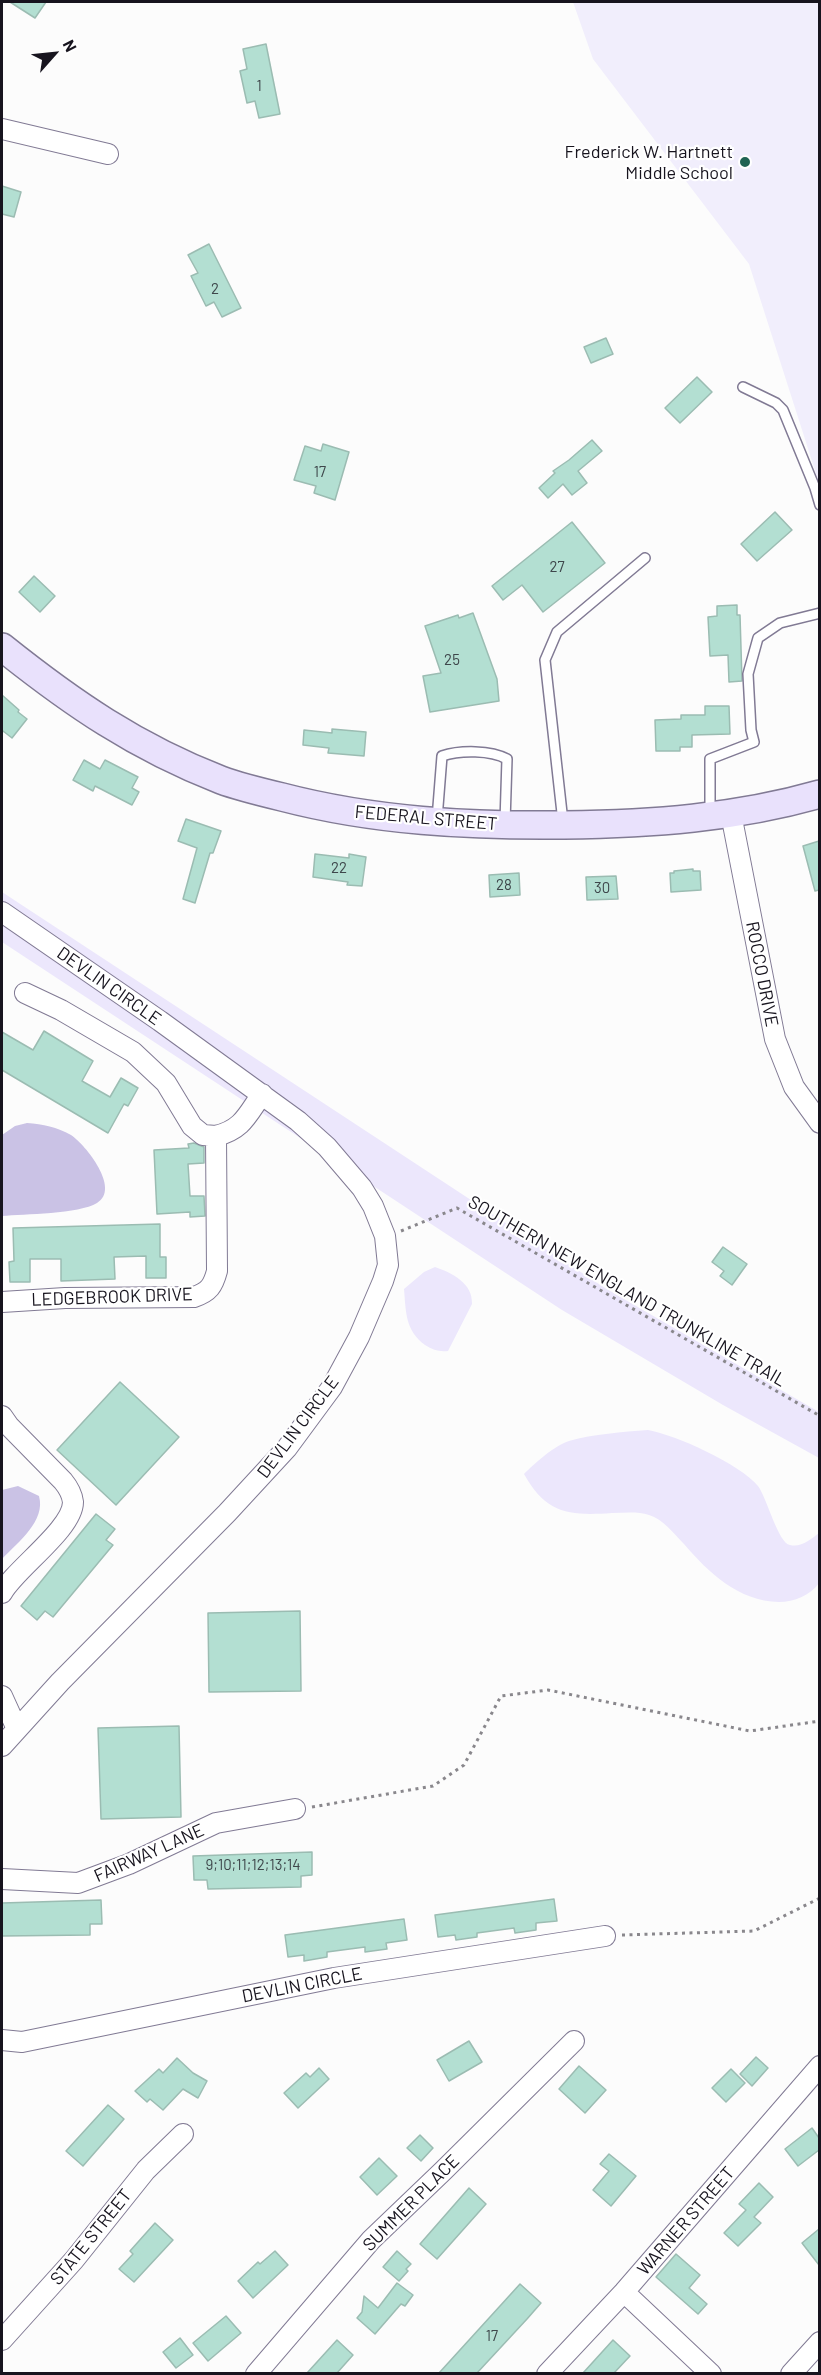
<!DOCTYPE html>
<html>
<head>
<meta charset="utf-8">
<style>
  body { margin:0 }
  #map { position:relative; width:821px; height:2375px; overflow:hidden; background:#fcfcfc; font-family:Barlow,sans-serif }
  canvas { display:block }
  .frame { position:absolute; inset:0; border:3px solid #17141e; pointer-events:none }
  .north { position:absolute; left:24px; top:24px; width:60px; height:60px; -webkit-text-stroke:4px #fff; paint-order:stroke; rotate:63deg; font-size:16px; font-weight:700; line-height:24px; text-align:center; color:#17141e }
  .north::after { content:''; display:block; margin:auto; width:21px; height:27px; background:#17141e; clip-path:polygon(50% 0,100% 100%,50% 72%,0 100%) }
</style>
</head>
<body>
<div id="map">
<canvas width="821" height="2375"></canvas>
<div class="frame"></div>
<div class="north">N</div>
</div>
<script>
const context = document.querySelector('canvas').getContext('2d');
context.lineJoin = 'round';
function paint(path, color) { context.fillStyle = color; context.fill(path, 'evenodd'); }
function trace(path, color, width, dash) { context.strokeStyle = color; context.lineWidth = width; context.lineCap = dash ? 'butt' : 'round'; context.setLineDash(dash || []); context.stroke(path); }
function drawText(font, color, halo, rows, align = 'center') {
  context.font = font + ' Barlow,sans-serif'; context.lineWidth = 4.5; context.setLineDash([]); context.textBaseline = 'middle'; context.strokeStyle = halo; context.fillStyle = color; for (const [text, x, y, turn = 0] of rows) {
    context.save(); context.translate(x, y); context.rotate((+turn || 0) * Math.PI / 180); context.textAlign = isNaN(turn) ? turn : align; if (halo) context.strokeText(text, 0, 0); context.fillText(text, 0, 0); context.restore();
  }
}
paint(new Path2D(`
  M 573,2 L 819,2 L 819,483 L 749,264 L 593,59 Z`), '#f1eefc');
paint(new Path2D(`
  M 2,892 L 605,1288 L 819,1412 L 819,1458 L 723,1405 L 562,1310 L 2,942 Z
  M 435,1267 C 452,1273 473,1283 472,1304 L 448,1351 C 439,1352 433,1350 425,1345 C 405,1330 406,1312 404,1289 L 424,1272 Z
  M 648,1430 C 676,1435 740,1464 758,1486 C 767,1498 778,1543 790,1545 C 801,1548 811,1539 819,1533 L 819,1583 C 811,1595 794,1602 779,1602 C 738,1601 709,1573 684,1544 C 674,1534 663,1519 649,1515 C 637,1511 624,1513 612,1513 C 570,1516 546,1514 524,1474 C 534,1464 555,1445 569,1441 C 594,1434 622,1432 648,1430 Z`), '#ece7fc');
paint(new Path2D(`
  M 27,1123 C 43,1124 57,1127 71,1135 C 86,1145 121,1189 97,1203 C 79,1214 24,1214 2,1216 L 2,1135 L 15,1126 Z
  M 18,1486 L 39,1496 C 46,1521 18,1542 2,1559 L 2,1490 Z`), '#cac2e5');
const building = new Path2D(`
  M 10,2 L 46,2 L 35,18 Z
  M 266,44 L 280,114 L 259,118 L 255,101 L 247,103 L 240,71 L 247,69 L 243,49 Z
  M 2,186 L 21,192 L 14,217 L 2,214 Z
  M 209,244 L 241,308 L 222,317 L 214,302 L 206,306 L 191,276 L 198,273 L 188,255 Z
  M 606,338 L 613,354 L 591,363 L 584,347 Z
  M 697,377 L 712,392 L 680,423 L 665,408 Z
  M 592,440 L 602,451 L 578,471 L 587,483 L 572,495 L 563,484 L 548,498 L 539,488 L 555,473 L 553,471 L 569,460 Z
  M 323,444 L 349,452 L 335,500 L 314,493 L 316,486 L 294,480 L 305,446 L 321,451 Z
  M 775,512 L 792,530 L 757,561 L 741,544 Z
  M 572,522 L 605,563 L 543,612 L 522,585 L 503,600 L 492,586 Z
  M 34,576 L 55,596 L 40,612 L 19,592 Z
  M 737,605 L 737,615 L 740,615 L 742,681 L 729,682 L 728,655 L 710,656 L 708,617 L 717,616 L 717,606 Z
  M 473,613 L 497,679 L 499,701 L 430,712 L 423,676 L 441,673 L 425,626 L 458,615 L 459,618 Z
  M 2,695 L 19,710 L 18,712 L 27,719 L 12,738 L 3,731 L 2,733 Z
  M 705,706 L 729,706 L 730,734 L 692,735 L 692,747 L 680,747 L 680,751 L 656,751 L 655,720 L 681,719 L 681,715 L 705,715 Z
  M 332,729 L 366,732 L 364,756 L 328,753 L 329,748 L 303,745 L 304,730 L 332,733 Z
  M 84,760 L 100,769 L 105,760 L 138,777 L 132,788 L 139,792 L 132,805 L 95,786 L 93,791 L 73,780 Z
  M 186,819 L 221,831 L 213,853 L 210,853 L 195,903 L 183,899 L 197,848 L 178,841 Z
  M 819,841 L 819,890 L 815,891 L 803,846 Z
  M 315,854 L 349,858 L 349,854 L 366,857 L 362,886 L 347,885 L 348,882 L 313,877 Z
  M 693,869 L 693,871 L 700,871 L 701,890 L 671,892 L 670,873 L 674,873 L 674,871 Z
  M 519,873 L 520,895 L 490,897 L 489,875 Z
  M 616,876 L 618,899 L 587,900 L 586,877 Z
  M 44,1031 L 93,1061 L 82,1081 L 110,1097 L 121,1078 L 138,1088 L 128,1106 L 124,1104 L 108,1133 L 2,1070 L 2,1032 L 33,1050 Z
  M 194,1143 L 204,1147 L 204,1163 L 188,1164 L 190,1196 L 204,1196 L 205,1216 L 190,1217 L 190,1212 L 157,1214 L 154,1150 L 189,1148 L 188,1144 Z
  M 160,1224 L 160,1257 L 166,1257 L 166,1278 L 146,1278 L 146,1256 L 114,1257 L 115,1279 L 61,1281 L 61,1259 L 30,1259 L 30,1282 L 10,1282 L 9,1262 L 14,1261 L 13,1228 Z
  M 723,1247 L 747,1264 L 732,1285 L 720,1276 L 724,1271 L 712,1262 Z
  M 120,1382 L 179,1437 L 116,1505 L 57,1450 Z
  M 96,1514 L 115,1529 L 106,1540 L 113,1545 L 53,1617 L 45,1611 L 37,1620 L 21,1606 Z
  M 300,1611 L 301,1691 L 209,1692 L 208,1613 Z
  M 179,1726 L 181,1817 L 101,1819 L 98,1728 Z
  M 312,1852 L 312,1875 L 301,1876 L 301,1887 L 208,1889 L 207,1880 L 194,1880 L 193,1856 Z
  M 554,1899 L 557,1921 L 536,1923 L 536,1930 L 515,1933 L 514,1928 L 477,1933 L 477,1937 L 456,1940 L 455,1935 L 438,1937 L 435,1915 Z
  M 101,1900 L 102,1924 L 90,1924 L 90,1935 L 2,1936 L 2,1903 Z
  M 404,1919 L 407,1940 L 386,1943 L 387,1949 L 365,1952 L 365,1947 L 327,1952 L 327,1957 L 304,1961 L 304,1955 L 288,1957 L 285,1935 Z
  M 469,2041 L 482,2062 L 449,2081 L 437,2060 Z
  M 756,2057 L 768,2068 L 752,2086 L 740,2074 Z
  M 177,2058 L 193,2073 L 207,2081 L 198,2098 L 183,2089 L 163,2110 L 150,2099 L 147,2102 L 135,2091 L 159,2069 L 163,2073 Z
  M 579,2066 L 606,2090 L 585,2113 L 559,2089 Z
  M 319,2068 L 329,2079 L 298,2108 L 284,2093 L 306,2073 L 310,2077 Z
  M 731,2069 L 745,2083 L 726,2102 L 712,2088 Z
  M 108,2105 L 124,2119 L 83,2166 L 66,2151 Z
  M 812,2128 L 819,2138 L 819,2150 L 798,2166 L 785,2149 Z
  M 420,2135 L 433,2148 L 421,2161 L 407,2148 Z
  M 609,2154 L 636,2176 L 611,2206 L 593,2190 L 609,2171 L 600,2164 Z
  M 379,2158 L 397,2176 L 377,2195 L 360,2177 Z
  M 759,2183 L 773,2197 L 754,2217 L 761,2223 L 738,2246 L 724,2233 L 746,2210 L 739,2204 Z
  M 469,2188 L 486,2204 L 437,2259 L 420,2244 Z
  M 155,2223 L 173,2240 L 134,2282 L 119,2269 L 133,2254 L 130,2251 Z
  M 819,2229 L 819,2265 L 802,2243 Z
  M 275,2251 L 288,2265 L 253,2298 L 238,2281 L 258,2262 L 260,2264 Z
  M 397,2251 L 411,2264 L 406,2269 L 408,2271 L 399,2281 L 383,2267 Z
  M 676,2254 L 700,2275 L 689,2288 L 707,2304 L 698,2314 L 656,2277 Z
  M 397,2283 L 413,2295 L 405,2306 L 401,2304 L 375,2334 L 357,2318 L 362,2312 L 364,2296 L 378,2308 Z
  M 520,2284 L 541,2303 L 527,2319 L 477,2373 L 439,2373 Z
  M 226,2316 L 241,2333 L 208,2361 L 193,2343 Z
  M 180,2338 L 193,2355 L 176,2368 L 163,2352 Z
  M 337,2340 L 353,2355 L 337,2373 L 307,2373 Z
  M 613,2340 L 630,2356 L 614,2373 L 583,2373 Z`);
paint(building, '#b3dfd2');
trace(building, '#9bbcb2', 1.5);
const lane = new Path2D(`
  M 743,387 L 776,403 L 783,410 L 815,488 L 820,505
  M 710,815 L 710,759 L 754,742 L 751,730 L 748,674 L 758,638 L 780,623 L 820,613
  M 437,819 L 442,756 C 460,750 491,750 507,759 L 505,822
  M 563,822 L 545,660 L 557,632 L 645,558`);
const street = new Path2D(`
  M 2,129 L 108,154
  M 731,814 L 775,1039 L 794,1087 L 820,1123
  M 2,912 L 160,1021 L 298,1121 L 327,1147 L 362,1188 L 373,1206 L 385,1236 L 388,1265 L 383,1281 L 359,1337 L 332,1387 L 287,1448 L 227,1513 L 60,1682 L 2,1746
  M 216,1136 C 243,1129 247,1115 262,1094
  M 2,1302 L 65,1298 L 194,1297 C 209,1292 213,1286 217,1271 L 216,1136 L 203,1135 L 192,1126 L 166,1083 L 133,1052 L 61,1010 L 25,993
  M 2,1416 L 9,1426 L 63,1481 C 68,1487 72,1494 73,1502 C 73,1529 15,1569 2,1593
  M 2,1696 L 17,1729
  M 2,1879 L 78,1883 L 129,1864 L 216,1823 L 295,1809
  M 2,2040 L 22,2042 L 334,1978 L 605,1936
  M 624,2292 L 711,2374
  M 2,2340 L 74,2260 L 146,2170 L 183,2134
  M 256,2374 L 371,2240 L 443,2171 L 574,2041
  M 547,2374 L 624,2292 L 820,2066
  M 791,2374 L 820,2342`);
const secondary = new Path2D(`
  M 2,647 C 72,703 136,747 221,780 C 240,787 261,792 282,797 C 374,821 469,826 564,825 C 651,824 736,818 820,794`);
trace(lane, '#817a94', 12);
trace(street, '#817a94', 22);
trace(secondary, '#817a94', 30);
trace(new Path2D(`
  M 401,1231 L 457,1208 L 820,1416
  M 312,1807 L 433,1786 L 464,1765 L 501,1696 L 548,1690 L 750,1731 L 820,1721
  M 622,1935 L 754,1931 L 820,1898`), '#89878c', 3, [3, 4.5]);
trace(lane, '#fff', 9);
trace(street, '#fff', 20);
trace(secondary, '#e9e1fc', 27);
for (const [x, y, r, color] of [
  [745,162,6,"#206353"]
]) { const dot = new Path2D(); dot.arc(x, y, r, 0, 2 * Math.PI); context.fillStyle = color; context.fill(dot); trace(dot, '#fff', 2); }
drawText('15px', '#3e474b', null, [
  ["1",259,86],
  ["2",215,289],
  ["17",320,472],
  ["27",557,567],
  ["25",452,660],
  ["22",339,868],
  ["28",504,885],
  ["30",602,888],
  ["9;10;11;12;13;14",253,1865],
  ["17",492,2336]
]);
drawText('18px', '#17141e', '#fff', [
  ["Frederick W. Hartnett",733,152],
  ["Middle School",733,173]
], 'right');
drawText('18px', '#17141e', '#fff', [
  ["FEDERAL STREET",426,818,5],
  ["ROCCO DRIVE",762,974,79],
  ["DEVLIN CIRCLE",109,986,35],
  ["SOUTHERN NEW ENGLAND TRUNKLINE TRAIL",627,1291,30],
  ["LEDGEBROOK DRIVE",112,1297,-2],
  ["DEVLIN CIRCLE",298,1427,-53],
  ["FAIRWAY LANE",149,1853,-24],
  ["DEVLIN CIRCLE",302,1985,-11],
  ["SUMMER PLACE",411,2203,-45],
  ["WARNER STREET",686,2221,-49],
  ["STATE STREET",91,2237,-51]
]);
</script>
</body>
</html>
